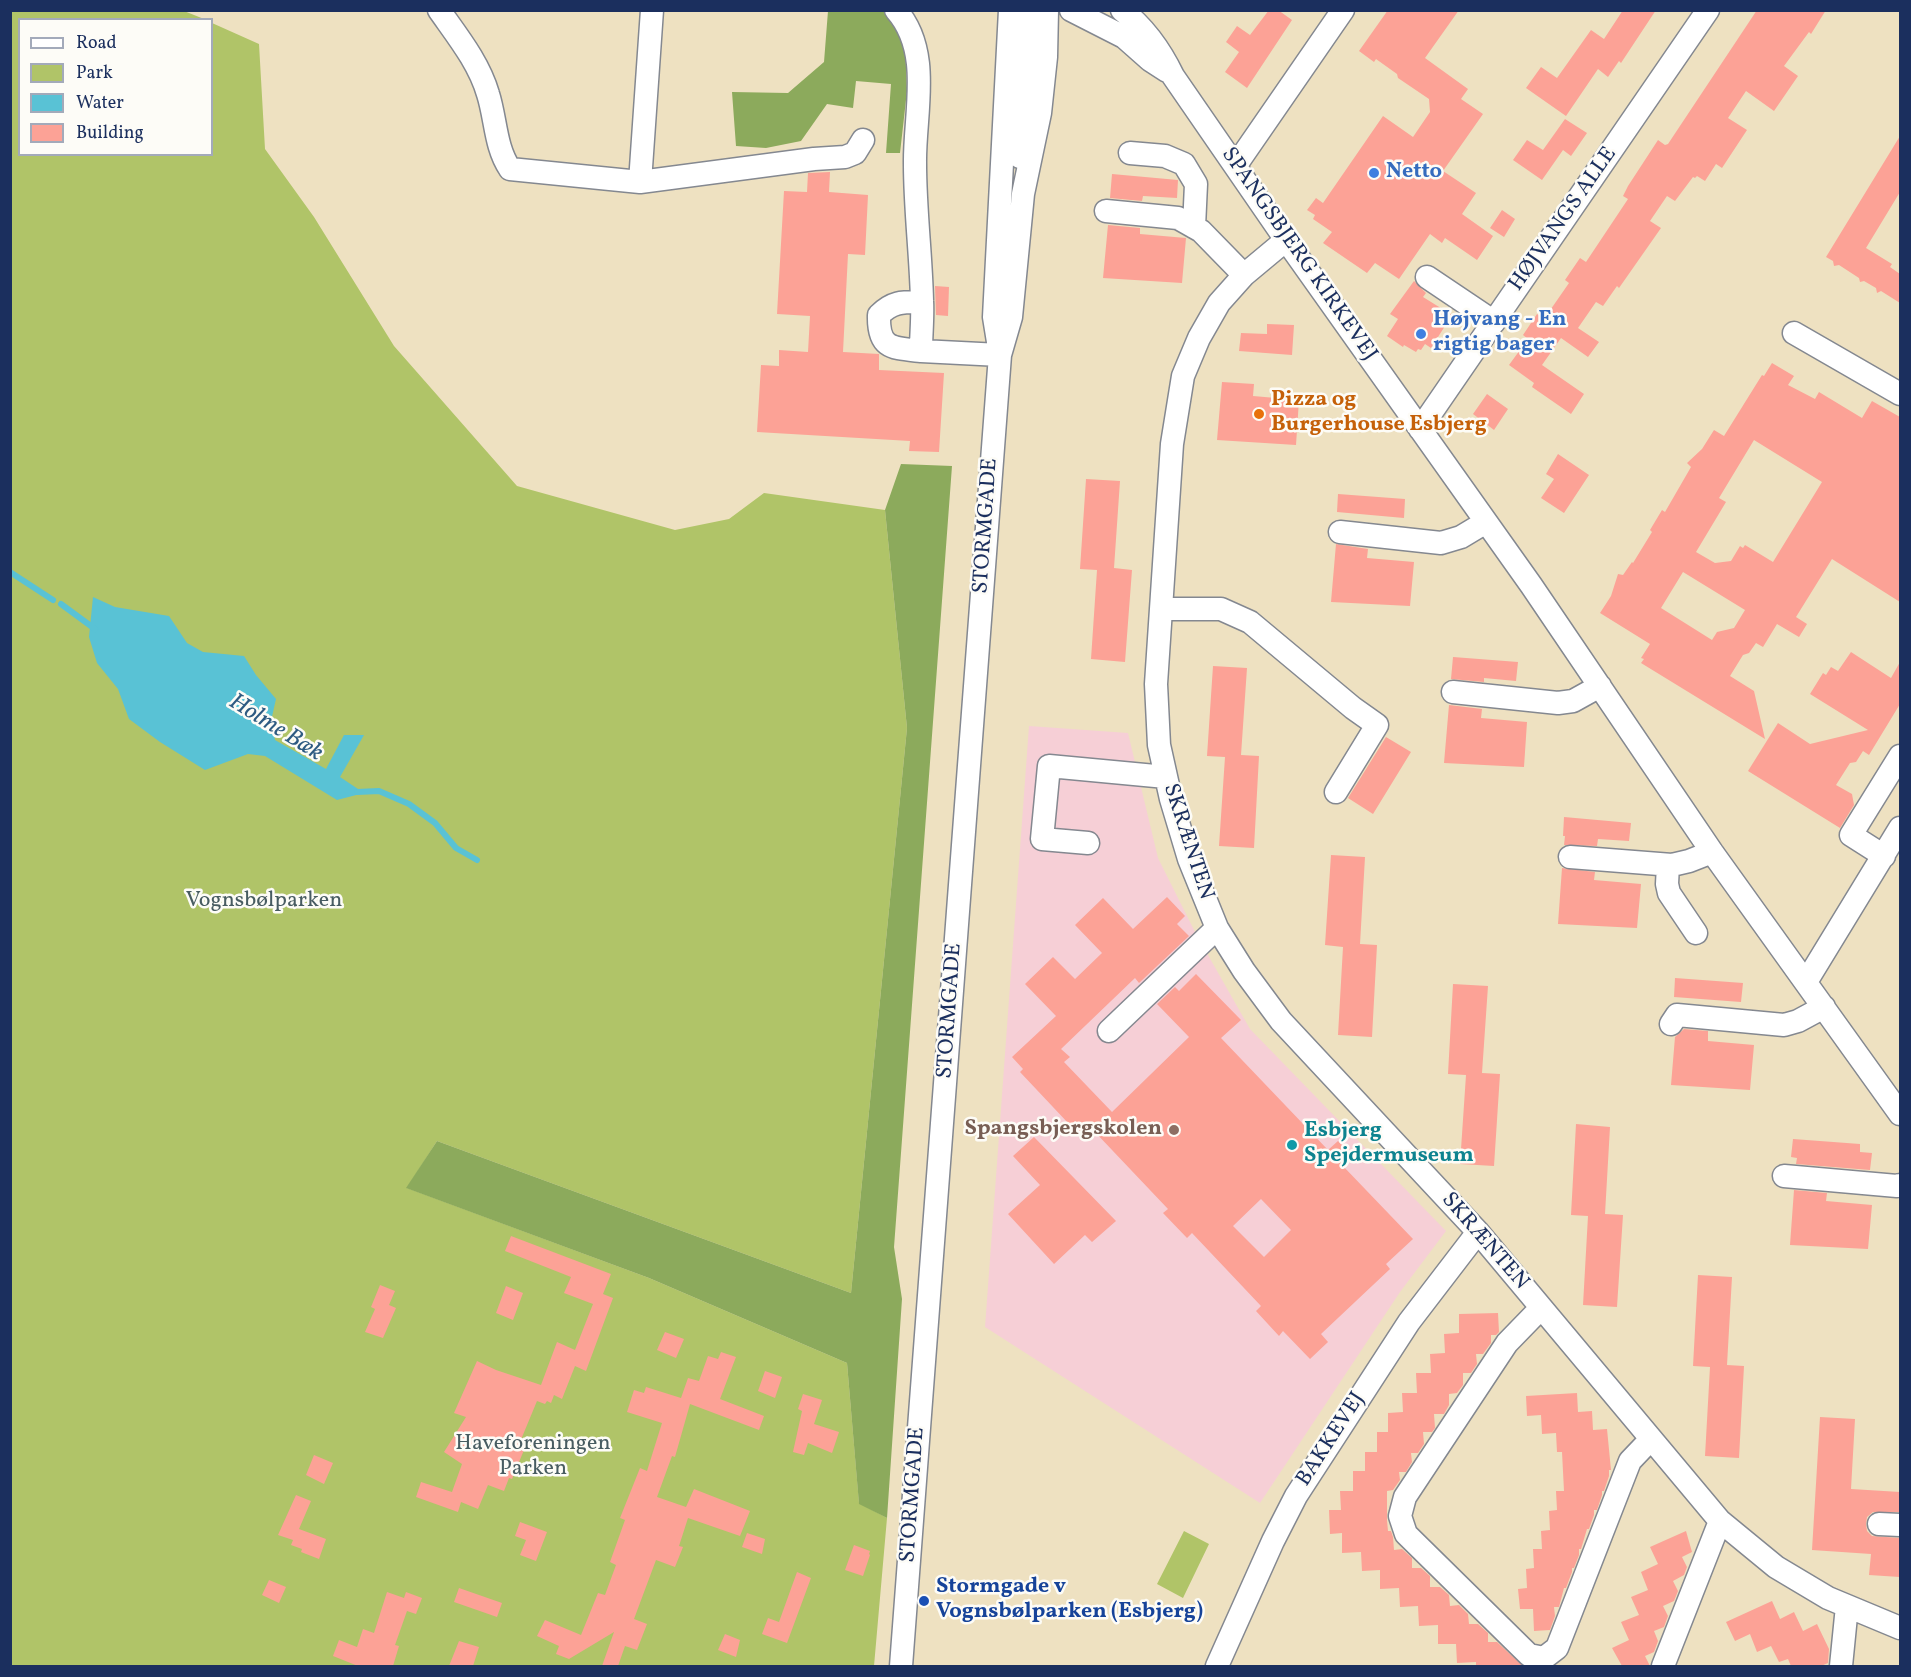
<!DOCTYPE html>
<html>
<head>
<meta charset="utf-8">
<style>
  body { margin:0 }
  #map { position:relative; width:1911px; height:1677px; overflow:hidden; background:#eee1c1; font-family:Vollkorn,serif }
  canvas { display:block }
  .frame { position:absolute; inset:0; border:12px solid #1b2f5e; pointer-events:none }
  .legend { position:absolute; left:18px; top:18px; width:195px; height:138px; box-sizing:border-box; background:#fdfcf7; border:2px solid #a3aaba; margin:0; padding:8px 10px; list-style:none; font-size:18px; color:#1b2f5e }
  .legend li { display:flex; align-items:center; gap:12px; height:30px }
  .legend b { width:30px; border:2px solid #a3aaba }
</style>
</head>
<body>
<div id="map">
<canvas width="1911" height="1677"></canvas>
<div class="frame"></div>
<ul class="legend">
<li><b style="height:8px;background:#fff"></b>Road</li>
<li><b style="height:16px;background:#b0c468"></b>Park</li>
<li><b style="height:16px;background:#59c2d5"></b>Water</li>
<li><b style="height:16px;background:#fca296"></b>Building</li>
</ul>
</div>
<script>
const context = document.querySelector('canvas').getContext('2d');
context.lineJoin = 'round';
function paint(path, color) { context.fillStyle = color; context.fill(path, 'evenodd'); }
function trace(path, color, width, dash) { context.strokeStyle = color; context.lineWidth = width; context.lineCap = dash ? 'butt' : 'round'; context.setLineDash(dash || []); context.stroke(path); }
function drawText(font, color, halo, rows, align = 'center') {
  context.font = font + ' Vollkorn,serif'; context.lineWidth = 5; context.setLineDash([]); context.textBaseline = 'middle'; context.strokeStyle = halo; context.fillStyle = color; for (const [text, x, y, turn = 0] of rows) {
    context.save(); context.translate(x, y); context.rotate((+turn || 0) * Math.PI / 180); context.textAlign = isNaN(turn) ? turn : align; if (halo) context.strokeText(text, 0, 0); context.fillText(text, 0, 0); context.restore();
  }
}
paint(new Path2D(`
  M 1029,726 L 1128,733 L 1158,858 L 1196,934 L 1250,1029 L 1446,1231 L 1400,1292 L 1260,1503 L 985,1327 Z`), '#f6cfd6');
paint(new Path2D(`
  M 11,11 L 184,11 L 204,19 L 20,20 L 20,154 L 212,154 L 212,23 L 259,44 L 265,149 L 314,217 L 394,346 L 517,486 L 675,530 L 729,519 L 764,493 L 885,510 L 907,728 L 851,1293 L 437,1141 L 407,1188 L 649,1278 L 847,1363 L 859,1503 L 887,1518 L 874,1666 L 11,1666 Z
  M 1184,1531 L 1209,1544 L 1183,1598 L 1157,1584 Z`), '#b0c468');
paint(new Path2D(`
  M 828,11 L 884,11 L 888,14 L 905,43 L 907,91 L 900,153 L 886,153 L 891,84 L 856,81 L 853,108 L 827,104 L 801,141 L 766,148 L 736,146 L 732,92 L 788,93 L 824,62 Z
  M 901,464 L 952,466 L 894,1247 L 902,1299 L 887,1518 L 859,1504 L 847,1363 L 649,1278 L 406,1188 L 437,1141 L 851,1293 L 907,728 L 885,510 Z`), '#8caa5c');
paint(new Path2D(`
  M 93,597 L 115,607 L 169,616 L 187,643 L 203,652 L 244,656 L 256,675 L 276,699 L 271,721 L 275,740 L 326,769 L 344,735 L 364,735 L 340,777 L 364,793 L 337,800 L 265,756 L 248,754 L 205,770 L 160,742 L 129,719 L 118,689 L 97,663 L 89,637 Z`), '#59c2d5');
trace(new Path2D(`
  M 10,572 L 53,600
  M 61,604 L 95,629
  M 357,792 L 379,791 L 409,804 L 435,823 L 456,848 L 477,860`), '#59c2d5', 6);
paint(new Path2D(`
  M 1269,10 L 1278,10 L 1292,20 L 1247,88 L 1225,72 L 1239,52 L 1226,42 L 1237,26 L 1250,35 Z
  M 1388,10 L 1459,10 L 1425,58 L 1468,89 L 1461,99 L 1483,114 L 1443,171 L 1476,193 L 1462,214 L 1493,236 L 1477,260 L 1445,238 L 1442,243 L 1430,234 L 1399,279 L 1375,263 L 1367,273 L 1323,243 L 1332,232 L 1313,219 L 1315,215 L 1307,210 L 1316,198 L 1323,203 L 1383,116 L 1413,137 L 1430,112 L 1429,99 L 1398,78 L 1397,74 L 1376,59 L 1374,62 L 1359,51 Z
  M 1623,10 L 1656,10 L 1621,63 L 1619,61 L 1608,77 L 1598,69 L 1566,116 L 1526,88 L 1541,67 L 1557,78 L 1591,30 L 1604,39 Z
  M 1757,10 L 1826,10 L 1811,34 L 1809,32 L 1784,66 L 1798,76 L 1774,111 L 1746,91 L 1728,118 L 1747,130 L 1722,168 L 1716,164 L 1705,181 L 1697,176 L 1695,178 L 1693,177 L 1675,201 L 1667,196 L 1650,221 L 1661,228 L 1619,288 L 1617,286 L 1603,306 L 1596,302 L 1578,328 L 1599,342 L 1588,357 L 1561,338 L 1542,365 L 1584,394 L 1571,414 L 1532,387 L 1534,383 L 1509,365 L 1528,339 L 1523,335 L 1537,314 L 1544,319 L 1569,283 L 1565,280 L 1580,258 L 1586,262 L 1628,199 L 1623,196 L 1628,186 L 1658,140 L 1665,145 L 1668,144 Z
  M 1565,119 L 1587,133 L 1571,156 L 1563,150 L 1542,180 L 1513,160 L 1527,140 L 1543,150 Z
  M 1900,136 L 1900,192 L 1866,248 L 1892,264 L 1890,267 L 1900,274 L 1900,303 L 1881,291 L 1877,293 L 1876,288 L 1864,281 L 1860,282 L 1859,278 L 1839,265 L 1834,266 L 1833,261 L 1826,257 Z
  M 830,172 L 829,192 L 868,195 L 865,255 L 848,254 L 843,352 L 879,354 L 879,370 L 944,373 L 939,452 L 909,451 L 910,441 L 757,432 L 761,365 L 779,366 L 779,350 L 808,352 L 810,316 L 777,314 L 784,191 L 807,192 L 808,173 Z
  M 1112,174 L 1178,180 L 1177,198 L 1143,196 L 1142,201 L 1110,198 Z
  M 1502,210 L 1515,219 L 1504,237 L 1490,228 Z
  M 1108,225 L 1140,228 L 1140,234 L 1186,238 L 1182,283 L 1103,278 Z
  M 1414,281 L 1426,293 L 1423,297 L 1452,315 L 1431,348 L 1425,344 L 1421,350 L 1418,349 L 1416,352 L 1404,345 L 1403,347 L 1387,336 L 1398,319 L 1390,314 Z
  M 935,286 L 949,287 L 948,316 L 936,315 Z
  M 1267,324 L 1294,325 L 1292,355 L 1239,351 L 1241,333 L 1267,334 Z
  M 1772,363 L 1794,376 L 1788,385 L 1815,399 L 1819,392 L 1862,418 L 1872,401 L 1900,417 L 1900,602 L 1832,559 L 1796,617 L 1807,624 L 1799,637 L 1777,624 L 1763,647 L 1756,643 L 1749,653 L 1743,655 L 1730,676 L 1754,691 L 1765,739 L 1641,663 L 1644,659 L 1641,658 L 1650,644 L 1600,613 L 1611,596 L 1618,574 L 1623,575 L 1632,562 L 1633,563 L 1652,532 L 1650,530 L 1662,510 L 1665,512 L 1691,467 L 1687,463 L 1702,449 L 1714,430 L 1724,436 L 1762,375 L 1764,376 ZM 1754,440 L 1822,482 L 1773,562 L 1745,545 L 1743,548 L 1740,546 L 1731,561 L 1715,563 L 1696,552 L 1726,502 L 1719,498 ZM 1683,572 L 1745,610 L 1734,628 L 1717,632 L 1712,640 L 1661,608 Z
  M 1222,382 L 1254,384 L 1253,396 L 1299,400 L 1296,445 L 1217,440 Z
  M 1487,394 L 1508,409 L 1494,430 L 1473,414 Z
  M 1558,454 L 1589,475 L 1564,513 L 1541,498 L 1554,479 L 1546,474 Z
  M 1086,479 L 1120,481 L 1114,568 L 1132,570 L 1125,662 L 1091,659 L 1097,570 L 1080,569 Z
  M 1338,494 L 1405,499 L 1404,518 L 1337,512 Z
  M 1336,544 L 1368,549 L 1367,558 L 1414,562 L 1410,606 L 1331,602 Z
  M 1851,652 L 1891,678 L 1900,662 L 1900,704 L 1869,755 L 1863,751 L 1856,762 L 1850,763 L 1836,785 L 1852,794 L 1854,805 L 1840,828 L 1748,771 L 1778,723 L 1810,744 L 1868,730 L 1810,694 L 1823,673 L 1826,675 L 1831,667 L 1838,671 Z
  M 1453,657 L 1518,662 L 1516,681 L 1484,678 L 1484,682 L 1451,679 Z
  M 1213,666 L 1247,668 L 1241,755 L 1259,756 L 1254,848 L 1219,846 L 1225,757 L 1207,756 Z
  M 1449,705 L 1482,709 L 1481,718 L 1527,722 L 1524,767 L 1444,763 Z
  M 1386,737 L 1411,752 L 1373,814 L 1348,798 Z
  M 1564,817 L 1631,823 L 1629,841 L 1598,839 L 1597,846 L 1564,845 L 1565,836 L 1563,836 Z
  M 1331,855 L 1365,857 L 1360,944 L 1377,945 L 1372,1037 L 1338,1035 L 1343,947 L 1325,945 Z
  M 1562,868 L 1595,872 L 1594,880 L 1641,884 L 1637,928 L 1558,924 Z
  M 1167,897 L 1185,916 L 1177,924 L 1189,936 L 1139,983 L 1135,978 L 1061,1049 L 1070,1057 L 1064,1062 L 1112,1112 L 1189,1037 L 1157,1004 L 1175,987 L 1179,991 L 1196,974 L 1241,1020 L 1221,1038 L 1328,1150 L 1338,1141 L 1352,1156 L 1342,1165 L 1413,1239 L 1386,1264 L 1390,1269 L 1321,1334 L 1328,1342 L 1310,1359 L 1283,1331 L 1279,1336 L 1256,1311 L 1261,1306 L 1192,1233 L 1187,1238 L 1163,1213 L 1168,1209 L 1094,1131 L 1085,1141 L 1020,1072 L 1023,1069 L 1012,1057 L 1056,1016 L 1025,984 L 1053,957 L 1075,979 L 1102,953 L 1075,925 L 1103,898 L 1133,929 ZM 1261,1199 L 1291,1230 L 1264,1257 L 1233,1226 Z
  M 1675,978 L 1743,983 L 1741,1002 L 1674,997 Z
  M 1453,984 L 1488,986 L 1482,1073 L 1500,1074 L 1494,1166 L 1460,1164 L 1466,1075 L 1448,1074 Z
  M 1684,1029 L 1708,1031 L 1708,1041 L 1754,1045 L 1750,1090 L 1671,1085 L 1675,1037 Z
  M 1576,1124 L 1610,1127 L 1605,1214 L 1623,1215 L 1617,1307 L 1583,1305 L 1588,1216 L 1571,1215 Z
  M 1034,1137 L 1116,1221 L 1092,1242 L 1085,1235 L 1054,1264 L 1008,1214 L 1040,1185 L 1013,1156 Z
  M 1793,1139 L 1860,1144 L 1860,1152 L 1872,1153 L 1870,1170 L 1796,1164 L 1797,1158 L 1791,1157 Z
  M 1794,1190 L 1827,1193 L 1826,1201 L 1872,1205 L 1868,1249 L 1790,1245 Z
  M 511,1236 L 611,1274 L 603,1294 L 613,1298 L 586,1371 L 575,1366 L 562,1399 L 554,1395 L 551,1403 L 547,1401 L 545,1404 L 537,1401 L 520,1442 L 518,1448 L 524,1450 L 512,1479 L 509,1478 L 504,1491 L 488,1485 L 478,1509 L 461,1502 L 458,1512 L 416,1497 L 421,1482 L 452,1492 L 462,1464 L 444,1452 L 466,1417 L 454,1413 L 477,1361 L 496,1370 L 541,1385 L 557,1342 L 575,1350 L 593,1304 L 564,1293 L 571,1277 L 505,1251 Z
  M 1698,1275 L 1732,1277 L 1727,1365 L 1744,1366 L 1739,1458 L 1705,1456 L 1710,1367 L 1693,1366 Z
  M 380,1285 L 395,1291 L 389,1305 L 396,1308 L 383,1338 L 365,1332 L 375,1309 L 371,1307 Z
  M 506,1286 L 523,1293 L 513,1320 L 496,1313 Z
  M 1498,1313 L 1499,1332 L 1496,1335 L 1491,1335 L 1491,1343 L 1483,1354 L 1476,1354 L 1477,1364 L 1471,1373 L 1463,1373 L 1463,1385 L 1457,1393 L 1449,1394 L 1449,1405 L 1444,1414 L 1434,1414 L 1435,1428 L 1432,1432 L 1423,1432 L 1424,1444 L 1418,1453 L 1411,1453 L 1412,1462 L 1406,1472 L 1399,1472 L 1400,1480 L 1393,1490 L 1387,1491 L 1387,1520 L 1388,1531 L 1391,1531 L 1393,1537 L 1394,1550 L 1402,1549 L 1412,1558 L 1412,1568 L 1421,1568 L 1430,1576 L 1430,1587 L 1440,1587 L 1449,1595 L 1450,1606 L 1459,1605 L 1468,1614 L 1469,1624 L 1478,1624 L 1488,1633 L 1488,1642 L 1497,1642 L 1523,1666 L 1476,1666 L 1476,1662 L 1457,1663 L 1456,1644 L 1438,1644 L 1438,1625 L 1419,1626 L 1418,1606 L 1400,1607 L 1399,1588 L 1380,1589 L 1380,1570 L 1362,1571 L 1361,1552 L 1342,1553 L 1342,1533 L 1330,1534 L 1329,1510 L 1341,1510 L 1340,1491 L 1353,1491 L 1353,1471 L 1365,1471 L 1365,1452 L 1377,1452 L 1377,1432 L 1388,1432 L 1388,1413 L 1403,1412 L 1402,1393 L 1417,1393 L 1416,1373 L 1431,1373 L 1430,1354 L 1445,1353 L 1444,1334 L 1459,1333 L 1459,1314 Z
  M 665,1332 L 684,1339 L 676,1358 L 657,1350 Z
  M 721,1352 L 736,1357 L 720,1399 L 764,1416 L 759,1430 L 690,1404 L 675,1457 L 672,1456 L 657,1497 L 686,1507 L 694,1489 L 750,1511 L 740,1536 L 688,1518 L 679,1546 L 683,1547 L 675,1567 L 656,1560 L 634,1619 L 647,1624 L 637,1650 L 625,1646 L 618,1666 L 602,1666 L 614,1632 L 569,1659 L 556,1654 L 559,1646 L 537,1636 L 545,1620 L 581,1635 L 598,1593 L 605,1595 L 616,1565 L 610,1562 L 625,1520 L 620,1518 L 640,1468 L 647,1471 L 662,1423 L 627,1412 L 634,1390 L 644,1393 L 646,1387 L 681,1398 L 688,1378 L 699,1381 L 708,1356 L 718,1359 Z
  M 765,1371 L 782,1377 L 775,1398 L 758,1391 Z
  M 1577,1393 L 1578,1412 L 1592,1411 L 1593,1430 L 1607,1429 L 1611,1470 L 1609,1470 L 1609,1476 L 1604,1491 L 1602,1491 L 1602,1495 L 1597,1510 L 1594,1510 L 1594,1515 L 1589,1529 L 1587,1529 L 1581,1549 L 1579,1549 L 1579,1555 L 1574,1568 L 1572,1568 L 1572,1572 L 1566,1588 L 1564,1588 L 1559,1607 L 1554,1607 L 1555,1616 L 1550,1630 L 1534,1631 L 1533,1609 L 1520,1609 L 1518,1589 L 1527,1588 L 1526,1569 L 1534,1568 L 1533,1549 L 1542,1549 L 1541,1531 L 1550,1530 L 1549,1511 L 1557,1510 L 1556,1491 L 1564,1491 L 1562,1452 L 1557,1452 L 1556,1433 L 1542,1434 L 1541,1415 L 1527,1416 L 1526,1396 Z
  M 803,1394 L 822,1400 L 814,1424 L 839,1432 L 832,1453 L 808,1443 L 804,1455 L 793,1452 L 802,1411 L 798,1409 Z
  M 1820,1417 L 1855,1419 L 1851,1489 L 1900,1492 L 1900,1512 L 1873,1512 L 1867,1517 L 1866,1524 L 1867,1531 L 1872,1536 L 1900,1538 L 1900,1577 L 1869,1575 L 1871,1554 L 1812,1550 Z
  M 314,1455 L 333,1463 L 324,1484 L 306,1475 Z
  M 296,1495 L 311,1501 L 299,1529 L 326,1539 L 319,1559 L 301,1552 L 302,1549 L 291,1545 L 293,1540 L 278,1535 Z
  M 520,1522 L 547,1532 L 536,1561 L 520,1555 L 526,1540 L 515,1536 Z
  M 1686,1531 L 1692,1552 L 1682,1557 L 1687,1567 L 1684,1575 L 1673,1581 L 1678,1591 L 1674,1601 L 1663,1606 L 1668,1616 L 1664,1627 L 1654,1631 L 1658,1641 L 1654,1652 L 1645,1656 L 1650,1666 L 1622,1666 L 1612,1648 L 1629,1640 L 1621,1622 L 1639,1615 L 1631,1597 L 1648,1590 L 1641,1572 L 1658,1564 L 1650,1547 Z
  M 747,1533 L 765,1539 L 762,1554 L 742,1547 Z
  M 854,1545 L 870,1551 L 869,1554 L 870,1555 L 863,1576 L 845,1570 Z
  M 797,1572 L 811,1578 L 787,1643 L 762,1634 L 768,1618 L 779,1622 Z
  M 269,1580 L 286,1587 L 279,1603 L 262,1595 Z
  M 459,1588 L 502,1603 L 497,1617 L 454,1602 Z
  M 387,1592 L 404,1598 L 406,1592 L 422,1598 L 416,1614 L 407,1611 L 395,1645 L 399,1646 L 393,1666 L 358,1666 L 333,1656 L 339,1640 L 357,1647 L 363,1629 L 374,1633 Z
  M 1772,1601 L 1780,1619 L 1794,1612 L 1803,1631 L 1817,1624 L 1829,1649 L 1828,1663 L 1821,1666 L 1791,1666 L 1788,1659 L 1779,1662 L 1771,1646 L 1757,1652 L 1750,1634 L 1735,1641 L 1726,1622 Z
  M 725,1634 L 740,1640 L 736,1657 L 718,1650 Z
  M 459,1641 L 479,1647 L 473,1666 L 449,1666 Z`), '#fca296');
const minor = new Path2D(`
  M 439,10 C 458,37 479,63 488,94 C 496,119 495,147 510,169 L 640,182 L 814,159 L 845,157 L 855,153 L 863,140
  M 896,10 C 933,52 914,114 915,164 C 915,210 921,255 922,301 C 923,317 921,334 921,351 L 1000,355
  M 1071,10 L 1124,37 L 1150,60 L 1167,71
  M 1122,10 C 1145,28 1160,49 1173,76 L 1286,240 L 1531,585 L 1712,852 L 1900,1114
  M 1130,153 L 1165,156 L 1184,164 L 1196,184 L 1194,227
  M 1020,157 L 1026,10
  M 1236,165 L 1343,10
  M 640,182 L 652,10
  M 1106,211 L 1178,218 L 1201,231 L 1244,275
  M 1286,240 L 1244,275 L 1219,303 L 1199,338 L 1183,376 L 1172,444 L 1156,684 L 1159,745 L 1171,799 L 1189,859 L 1217,928 L 1244,971 L 1281,1021 L 1478,1232 L 1720,1521 L 1776,1567 L 1828,1598 L 1900,1628
  M 1427,277 L 1494,322
  M 1794,333 L 1900,394
  M 999,348 L 994,317 L 1010,10
  M 921,351 C 892,348 878,349 879,315 C 893,301 903,302 922,302
  M 1420,429 L 1708,10
  M 1340,532 L 1441,543 L 1461,537 L 1486,522
  M 1161,609 L 1221,609 L 1250,622 L 1353,708 L 1377,725 L 1336,792
  M 1453,692 L 1558,703 L 1573,701 L 1600,686
  M 1088,843 L 1042,839 L 1049,766 L 1166,777
  M 1884,856 L 1851,835 L 1900,756
  M 1570,857 L 1672,865 L 1689,861 L 1712,852
  M 1668,865 L 1667,884 L 1669,893 L 1696,933
  M 1806,982 L 1900,828
  M 1671,1024 L 1677,1015 L 1784,1025 L 1798,1021 L 1824,1007
  M 1109,1031 L 1217,928
  M 1784,1176 L 1897,1186 L 1900,1185
  M 1541,1308 L 1507,1343 L 1405,1497 L 1400,1516 L 1406,1534 L 1529,1655 L 1544,1658 L 1557,1648 L 1630,1461 L 1651,1439
  M 1879,1524 L 1900,1525
  M 901,1666 L 1000,355 L 1011,317 L 1023,194 L 1040,113 L 1046,57 L 1047,10
  M 1217,1666 L 1273,1541 L 1296,1496 L 1409,1322 L 1478,1232
  M 1663,1666 L 1720,1521
  M 1841,1666 L 1847,1606`);
trace(minor, '#848890', 25);
trace(minor, '#fff', 22);
for (const [x, y, r, color] of [
  [1374,173,6,"#3f7fe0"],
  [1421,334,6,"#3f7fe0"],
  [1259,414,6,"#e8710a"],
  [1174,1130,6,"#8d6e63"],
  [1292,1145,6,"#0f9aa8"],
  [924,1601,6,"#1a4fb4"]
]) { const dot = new Path2D(); dot.arc(x, y, r, 0, 2 * Math.PI); context.fillStyle = color; context.fill(dot); trace(dot, '#fdfcf7', 2); }
drawText('bold 22px', '#366cbe', '#fdfcf7', [
  ["Netto",1386,173],
  ["Højvang - En",1433,321],
  ["rigtig bager",1433,346]
], 'left');
drawText('22px', '#1b2f5e', '#fdfcf7', [
  ["HØJVANGS ALLE",1564,220,-55],
  ["SPANGSBJERG KIRKEVEJ",1298,255,55],
  ["STORMGADE",987,526,-86],
  ["SKRÆNTEN",1187,842,72],
  ["STORMGADE",951,1011,-86],
  ["SKRÆNTEN",1484,1242,49],
  ["BAKKEVEJ",1332,1440,-57],
  ["STORMGADE",914,1495,-86]
]);
drawText('bold 22px', '#c56008', '#fdfcf7', [
  ["Pizza og",1271,401],
  ["Burgerhouse Esbjerg",1271,426]
], 'left');
drawText('22px', '#485c61', '#fdfcf7', [
  ["Vognsbølparken",264,902],
  ["Haveforeningen",533,1445],
  ["Parken",533,1470]
]);
drawText('bold 22px', '#785e54', '#fdfcf7', [
  ["Spangsbjergskolen",1162,1130]
], 'right');
drawText('bold 22px', '#0d838f', '#fdfcf7', [
  ["Esbjerg",1304,1132],
  ["Spejdermuseum",1304,1157]
], 'left');
drawText('bold 22px', '#164399', '#fdfcf7', [
  ["Stormgade v",936,1588],
  ["Vognsbølparken (Esbjerg)",936,1613]
], 'left');
drawText('italic 24px', '#2e5b82', '#fdfcf7', [
  ["Holme Bæk",275,729,32]
]);
</script>
</body>
</html>
